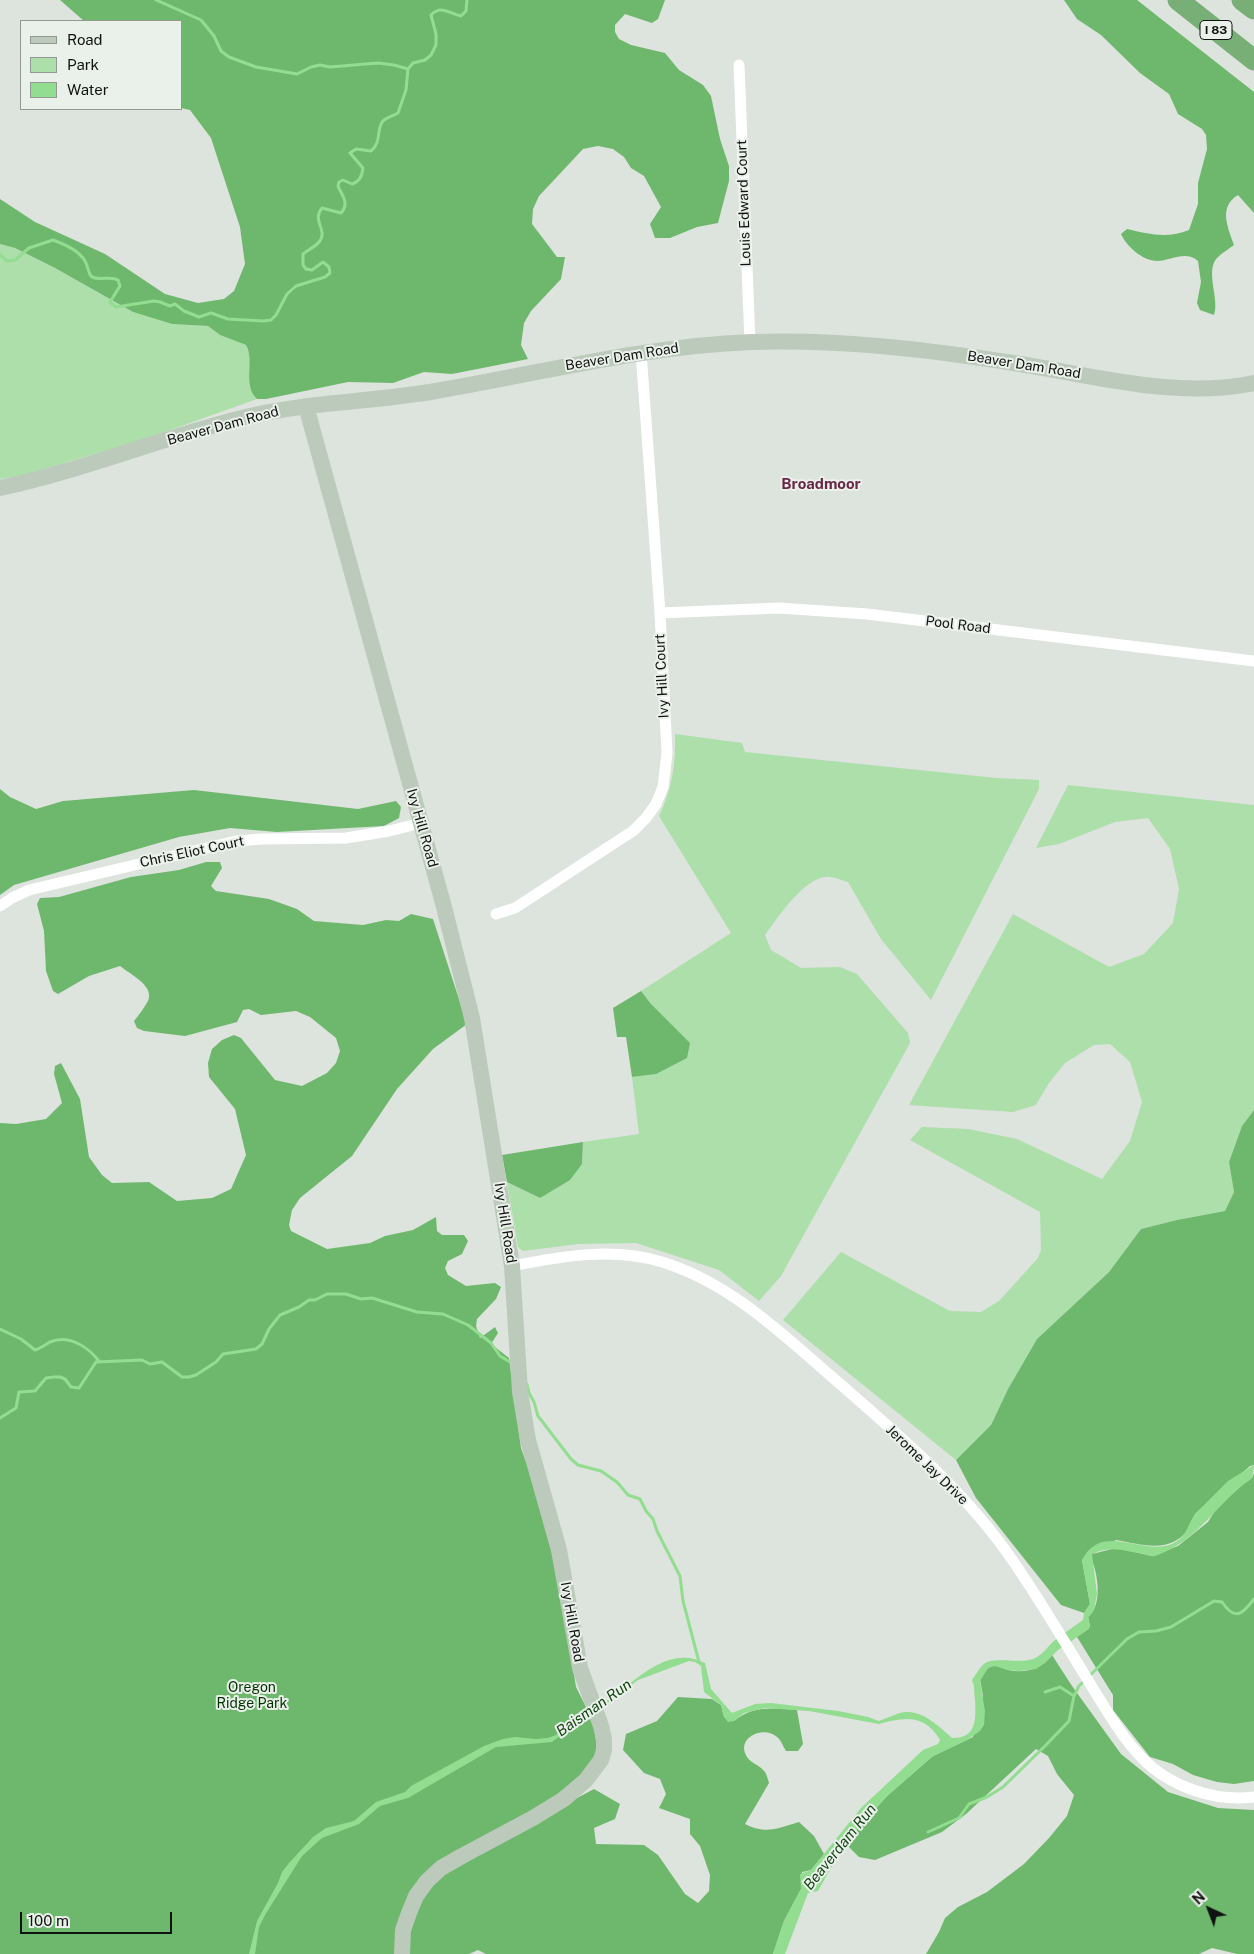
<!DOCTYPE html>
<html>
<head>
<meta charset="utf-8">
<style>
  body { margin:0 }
  #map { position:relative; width:1254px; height:1954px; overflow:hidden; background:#dde3dd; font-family:"Public Sans",sans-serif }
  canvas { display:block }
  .legend { position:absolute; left:20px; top:20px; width:162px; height:90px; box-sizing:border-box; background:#eaf0ea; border:1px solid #939893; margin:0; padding:6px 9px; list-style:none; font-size:15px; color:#111311 }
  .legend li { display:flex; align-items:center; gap:10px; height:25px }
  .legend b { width:25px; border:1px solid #939893 }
  .north { position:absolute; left:1184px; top:1884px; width:50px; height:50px; -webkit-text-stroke:4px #eaf0ea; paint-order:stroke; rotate:317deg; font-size:14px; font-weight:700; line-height:20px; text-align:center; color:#111311 }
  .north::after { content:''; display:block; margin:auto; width:18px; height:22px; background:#111311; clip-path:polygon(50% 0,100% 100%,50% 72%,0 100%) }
  .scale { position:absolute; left:20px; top:1912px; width:152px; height:22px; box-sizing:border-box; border:2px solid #111311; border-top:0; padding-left:6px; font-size:15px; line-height:18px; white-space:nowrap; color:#111311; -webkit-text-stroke:4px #eaf0ea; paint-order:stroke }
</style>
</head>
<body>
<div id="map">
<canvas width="1254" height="1954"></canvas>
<ul class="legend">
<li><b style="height:6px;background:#bbcabb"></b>Road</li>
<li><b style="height:14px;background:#addfaa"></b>Park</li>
<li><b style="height:14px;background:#92dd90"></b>Water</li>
</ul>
<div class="north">N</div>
<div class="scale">100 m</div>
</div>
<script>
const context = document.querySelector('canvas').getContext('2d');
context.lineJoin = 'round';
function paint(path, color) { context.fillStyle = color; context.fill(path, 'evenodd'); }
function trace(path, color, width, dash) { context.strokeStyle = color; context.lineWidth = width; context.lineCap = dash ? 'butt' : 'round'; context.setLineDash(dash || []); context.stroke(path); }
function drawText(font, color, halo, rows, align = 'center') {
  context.font = font + ' "Public Sans",sans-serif'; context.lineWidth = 4; context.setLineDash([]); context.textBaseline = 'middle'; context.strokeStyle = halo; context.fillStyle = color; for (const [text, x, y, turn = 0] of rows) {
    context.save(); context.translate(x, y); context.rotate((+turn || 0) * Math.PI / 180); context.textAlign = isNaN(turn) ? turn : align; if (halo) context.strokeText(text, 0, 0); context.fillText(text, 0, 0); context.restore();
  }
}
paint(new Path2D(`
  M 0,244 L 15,248 L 55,268 L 133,312 L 172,324 L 208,326 L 220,335 L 246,345 C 255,361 242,385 257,399 L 145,439 L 24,475 L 0,479 Z
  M 675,734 L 742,743 L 745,752 L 996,778 L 1039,780 L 1039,789 L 931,1000 L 881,939 L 848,882 C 843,881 836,877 830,877 C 806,874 777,919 765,935 L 771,950 L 801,968 L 840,967 L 857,974 L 908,1033 L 910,1043 L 781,1276 L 759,1301 L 719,1270 L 636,1243 L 578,1244 L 523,1251 L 518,1247 L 507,1182 L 540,1198 L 582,1164 L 583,1142 L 639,1134 L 632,1077 L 656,1074 L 651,1004 L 641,991 L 731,933 L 659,816 C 672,789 676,764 675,734 Z
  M 1068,785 L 1254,805 L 1254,1110 L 1242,1126 L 1229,1162 L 1234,1192 L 1225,1211 L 1177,1220 L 1141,1229 L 1109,1272 L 1037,1339 L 1008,1389 L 991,1425 L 956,1460 L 783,1320 L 841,1252 L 950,1311 L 981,1312 L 999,1301 L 1038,1258 L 1041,1250 L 1040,1212 L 910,1140 L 922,1127 L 968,1129 L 1017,1139 L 1102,1179 L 1130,1141 L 1142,1102 L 1130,1062 L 1110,1044 L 1094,1045 L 1065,1063 L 1049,1083 L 1036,1105 L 1013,1112 L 909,1105 L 1013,914 L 1109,967 L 1144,954 L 1173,923 L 1179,889 L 1170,849 L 1148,818 L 1115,822 L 1059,844 L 1036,848 Z`), '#addfaa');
paint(new Path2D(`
  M 60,0 L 665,0 L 658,19 L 652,23 L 625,14 L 615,25 L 615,32 L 619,39 L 631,45 L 665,53 L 679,70 L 703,85 L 711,96 L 720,139 L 729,166 L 729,181 L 718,223 L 697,227 L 670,238 L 655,238 L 650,224 L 661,207 L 644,176 L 631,168 L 624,157 L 613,149 L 598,146 L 583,149 L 539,196 L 533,209 L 532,224 L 557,257 L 565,257 L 561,279 L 531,311 L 524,323 L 521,345 L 528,359 L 452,374 L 424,372 L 393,383 L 348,382 L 266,399 L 257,399 C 242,385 255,361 246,345 L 220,335 L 208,326 L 172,324 L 133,312 L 55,268 L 15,248 L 0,244 L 0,199 L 35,222 L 105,254 L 165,294 L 198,303 L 224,299 L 234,291 L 245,264 L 240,227 L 211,138 L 190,110 L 181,108 L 181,21 L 84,21 Z
  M 1064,0 L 1137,0 L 1254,92 L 1254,213 L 1238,195 C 1218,207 1228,228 1234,245 C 1229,249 1223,252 1218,257 C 1204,270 1220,299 1214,315 L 1200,310 L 1197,303 L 1201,282 L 1198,261 C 1185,250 1171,261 1157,261 C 1143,261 1126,246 1121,234 L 1127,229 C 1148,234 1168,239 1189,230 L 1198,204 L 1198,183 L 1207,149 L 1206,135 L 1202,129 L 1178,114 L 1169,94 L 1140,73 L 1101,35 L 1077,19 Z
  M 0,789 L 10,797 L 36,809 L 63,801 L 194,790 L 358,809 L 396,801 L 401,807 L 399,818 L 384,826 L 277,832 L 230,828 L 179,837 L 14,885 L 0,895 Z
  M 206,862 L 220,862 L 222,868 L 211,886 L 216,891 L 269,899 L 297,909 L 314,921 L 363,925 L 386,920 L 399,921 L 411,914 L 433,919 L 467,1024 L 433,1049 L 397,1089 L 352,1156 L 300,1198 L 292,1210 L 289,1225 L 291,1231 L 327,1249 L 370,1243 L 385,1236 L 413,1230 L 436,1217 L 437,1231 L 442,1235 L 464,1235 L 468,1241 L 462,1254 L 448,1261 L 445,1268 L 448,1275 L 466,1286 L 495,1283 L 501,1287 L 496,1299 L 477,1319 L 476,1326 L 480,1338 L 495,1327 L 498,1333 L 491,1344 L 509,1358 L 521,1448 L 540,1501 L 559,1584 L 576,1687 L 593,1721 L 598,1754 L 584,1773 L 545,1804 L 436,1864 L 397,1954 L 0,1954 L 0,1123 L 16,1124 L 46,1119 L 62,1103 L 54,1074 L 55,1066 L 61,1063 L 80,1099 L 89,1157 L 102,1175 L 112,1183 L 149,1182 L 177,1201 L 212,1198 L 231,1189 L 246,1155 L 235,1109 L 209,1077 L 208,1063 L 212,1049 L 222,1040 L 234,1035 L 241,1038 L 275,1080 L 302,1086 L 327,1073 L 336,1063 L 340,1051 L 336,1038 L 310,1017 L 296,1011 L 261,1015 L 249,1009 L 243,1010 L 237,1022 L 185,1036 L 144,1031 L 137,1028 L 134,1021 C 139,1015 144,1008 148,1001 C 155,986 130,974 120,966 L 89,976 L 58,994 L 53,991 L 46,971 L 44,931 L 37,904 L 40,898 L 59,897 L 131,877 L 179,870 Z
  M 641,991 L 651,1004 L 690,1043 L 687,1058 L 656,1074 L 632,1077 L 626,1037 L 617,1037 L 613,1008 Z
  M 1254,1110 L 1254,1465 L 1250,1466 L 1196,1513 C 1191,1519 1191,1526 1187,1531 C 1169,1554 1140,1544 1116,1540 L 1082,1560 L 1090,1604 L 1084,1613 L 1061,1605 L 976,1498 L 956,1460 L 991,1425 L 1008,1389 L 1037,1339 L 1109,1272 L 1141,1229 L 1177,1220 L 1225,1211 L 1234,1192 L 1229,1162 L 1242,1126 Z
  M 583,1142 L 582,1164 L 570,1180 L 540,1198 L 507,1182 L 502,1155 Z
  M 1254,1473 L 1254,1781 L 1234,1784 L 1217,1782 L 1193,1775 L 1173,1764 L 1150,1757 L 1113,1710 L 1113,1695 L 1077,1637 L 1090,1626 L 1088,1617 C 1103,1605 1098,1574 1091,1558 L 1092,1554 L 1116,1548 L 1152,1556 L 1178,1546 L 1208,1522 L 1216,1509 L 1241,1486 L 1252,1478 Z
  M 1052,1655 L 1072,1686 L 1121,1754 L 1168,1792 L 1218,1808 L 1254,1810 L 1254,1954 L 1237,1954 L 1212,1948 L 1199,1954 L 926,1954 L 939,1932 L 945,1918 L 958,1907 L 987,1892 L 1024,1864 L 1049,1838 L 1067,1816 L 1074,1795 L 1057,1774 L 1048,1756 L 1036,1749 L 966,1814 L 942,1832 L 875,1860 L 859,1857 L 845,1843 L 887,1796 L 933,1756 L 973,1737 L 983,1696 L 980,1679 L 988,1668 C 996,1663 1000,1668 1008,1670 C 1025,1674 1041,1669 1052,1655 Z
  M 678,1697 L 712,1699 L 721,1705 L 724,1717 L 734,1721 C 752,1705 775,1708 797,1710 L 803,1744 L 798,1751 L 786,1751 C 783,1746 781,1740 777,1737 C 766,1726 739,1735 745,1753 C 748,1763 759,1764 765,1772 C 767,1775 768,1780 769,1783 L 745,1824 C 767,1835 778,1828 799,1822 L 814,1836 L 824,1854 L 811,1870 L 802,1872 L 801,1889 L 784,1921 L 773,1954 L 486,1954 L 478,1950 L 469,1954 L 410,1954 L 409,1939 L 412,1916 L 427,1890 L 456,1862 L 594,1789 L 620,1804 L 615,1819 L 594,1828 L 596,1844 L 644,1845 L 658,1855 L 685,1894 L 698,1903 L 709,1891 L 710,1875 L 700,1846 L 690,1834 L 690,1819 L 659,1808 L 666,1794 L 660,1779 L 644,1773 L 623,1750 L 626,1734 L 657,1721 Z`), '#6eb86d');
paint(new Path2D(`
  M 1254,1465 L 1252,1478 C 1216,1503 1199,1541 1155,1556 C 1151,1557 1148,1555 1144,1554 C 1125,1551 1111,1545 1092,1554 L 1097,1594 L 1094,1610 L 1088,1618 L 1090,1626 L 1089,1629 L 1058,1650 L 1045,1663 L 1036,1669 L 1019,1671 L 1008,1670 L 995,1666 L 988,1668 L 980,1681 L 985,1711 L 984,1725 L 980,1731 L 967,1740 L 933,1756 L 887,1796 L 845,1843 L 818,1891 L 808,1893 L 785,1954 L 773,1954 L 784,1921 L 801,1889 L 800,1874 L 811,1870 L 861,1808 L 923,1750 L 938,1744 L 940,1740 C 925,1714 904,1717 879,1724 L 809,1711 L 765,1708 L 744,1713 L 734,1721 L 728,1722 L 724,1717 L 721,1705 L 704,1692 L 701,1666 L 695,1662 L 689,1661 L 638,1680 L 602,1707 L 571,1727 L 552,1742 L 496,1747 L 408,1798 L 380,1806 L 359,1824 L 322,1838 L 302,1856 L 265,1915 L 259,1927 L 255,1954 L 249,1954 L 257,1921 L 278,1883 L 282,1872 L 289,1863 L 313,1837 L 326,1828 L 354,1821 L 376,1802 L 405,1792 L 411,1786 L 484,1746 L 503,1739 L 515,1737 L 536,1739 L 548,1738 L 556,1735 L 579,1712 C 619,1709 655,1638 705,1663 L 711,1689 L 732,1713 L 755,1704 L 771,1703 L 838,1711 L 868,1717 L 879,1721 C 885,1719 891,1716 897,1714 C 919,1706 937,1725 952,1738 C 977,1739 976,1718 975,1700 C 974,1693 975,1687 972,1680 C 976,1675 979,1668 984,1664 C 993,1655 1024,1666 1037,1657 C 1044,1653 1048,1646 1054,1641 C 1063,1634 1073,1627 1083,1620 L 1084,1613 L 1090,1604 L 1082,1560 C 1102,1521 1142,1556 1172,1544 C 1188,1537 1187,1524 1196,1513 L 1228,1481 Z`), '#92dd90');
trace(new Path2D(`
  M 156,0 L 201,20 L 214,36 L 221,51 L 229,57 L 256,67 L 297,74 L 311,67 L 320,65 L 330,67 L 378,63 L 394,65 L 408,69
  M 0,255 L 7,261 L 15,260 L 29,248 L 53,240 C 64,244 79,250 85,261 C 88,266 88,272 91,276 C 98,282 110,275 118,280 L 120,286 L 110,302 L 116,307 L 154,301 L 160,302 L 170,306 L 175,304 L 184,311 L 199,317 L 211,313 L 228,319 L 263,321 L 271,320 L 276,315 L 287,294 L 296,286 L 325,277 L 330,273 L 329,267 L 323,262 L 312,270 L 306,269 L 303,265 L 303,254 C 308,250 315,247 319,242 C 329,230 311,221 322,208 L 341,213 C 350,203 342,196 338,186 L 339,182 L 343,180 L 352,184 C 360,181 362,176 363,168 L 350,153 L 356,149 L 371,151 C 382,142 376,129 383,121 C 387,117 393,116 398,113 L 406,90 L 408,69 L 413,63 L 425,60 L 431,55 L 436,45 L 436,34 L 431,15 C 441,4 450,14 461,16 L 466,11 L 467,0
  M 0,1329 L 21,1339 L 35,1350 C 41,1348 45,1345 50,1342 C 69,1334 88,1347 99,1361
  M 527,1384 L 529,1393 L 534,1402 L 538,1416 L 571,1459 L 578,1465 L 601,1471 L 617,1482 L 628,1495 L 640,1499 L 646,1511 L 653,1519 L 657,1531 L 680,1576 L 683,1601 L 699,1662
  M 0,1418 L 16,1408 L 19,1392 L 35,1391 L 46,1378 L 54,1377 L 60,1377 L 65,1379 L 71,1387 L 79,1388 L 96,1362 L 142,1360 L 150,1364 L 162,1362 L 182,1377 L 189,1377 L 196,1375 L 216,1362 L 223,1354 L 256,1349 L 262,1344 L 269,1329 L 280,1315 L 299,1307 L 309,1300 L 315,1300 L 327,1294 L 346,1294 L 361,1299 L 372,1298 L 417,1312 L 443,1314 L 468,1325 L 491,1343 L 500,1356 L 510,1362
  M 1045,1692 L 1060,1687 L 1074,1696
  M 928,1832 L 959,1818 L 969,1804 L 987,1797 L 1003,1787 L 1045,1746 L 1069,1721 L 1074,1696 L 1079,1686 L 1127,1639 L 1139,1632 L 1156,1631 L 1171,1627 L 1214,1601 L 1222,1602 C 1235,1621 1242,1615 1254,1599`), '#92dd90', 3);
trace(new Path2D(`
  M 739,65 L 750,342
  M 660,613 L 779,608 L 867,614 L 1254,661
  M 0,906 L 12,898 L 29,890 L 236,841 L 262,839 L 346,838 L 389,831 L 421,823
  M 496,914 L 515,908 L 633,831 L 646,818 L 656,804 L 663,787 L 667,753 L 660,613 L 641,352
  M 512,1266 C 562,1256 613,1247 662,1262 C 733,1284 784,1336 839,1383 C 902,1438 966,1492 1013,1561 C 1040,1600 1064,1641 1089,1682 C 1105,1708 1121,1736 1142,1758 C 1170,1787 1215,1802 1254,1797`), '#fff', 11);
trace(new Path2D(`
  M 306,406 L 444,907 L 472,1018 L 512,1266 L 520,1392 L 528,1440 L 559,1550 L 580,1668 L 601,1726 L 604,1739 L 604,1750 L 601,1760 L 586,1780 L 564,1799 L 533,1818 L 462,1856 L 441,1868 L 427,1881 L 416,1896 L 409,1913 L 403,1930 L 402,1954
  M 0,488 C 84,470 163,437 246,417 C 308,402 373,402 436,391 C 542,373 644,346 752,342 C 842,339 931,350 1020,364 C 1096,376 1176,399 1254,383`), '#bbcabb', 16);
trace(new Path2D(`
  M 1178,0 L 1254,60
  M 1242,0 L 1254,9`), '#78af76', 21);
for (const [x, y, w] of [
  [1216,30,32]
]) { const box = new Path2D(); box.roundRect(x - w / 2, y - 9.5, w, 19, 4); context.fillStyle = '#eaf0ea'; context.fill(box); trace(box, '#111311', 1); }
drawText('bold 12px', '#111311', null, [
  ["I 83",1216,30]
]);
drawText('14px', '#111311', '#eaf0ea', [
  ["Louis Edward Court",744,203,-92],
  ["Beaver Dam Road",622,357,-9],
  ["Beaver Dam Road",1024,365,9],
  ["Beaver Dam Road",223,426,-15],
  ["Pool Road",958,625,7],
  ["Ivy Hill Court",662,676,-93],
  ["Ivy Hill Road",422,828,74],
  ["Chris Eliot Court",192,852,-12],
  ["Ivy Hill Road",505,1223,81],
  ["Jerome Jay Drive",927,1465,44],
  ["Ivy Hill Road",572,1622,80]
]);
drawText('14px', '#003401', '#eaf0ea', [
  ["Oregon",252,1688],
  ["Ridge Park",252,1704]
]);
drawText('bold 15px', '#682746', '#eaf0ea', [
  ["Broadmoor",821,484]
]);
drawText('italic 15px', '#124514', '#eaf0ea', [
  ["Baisman Run",594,1708,-35],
  ["Beaverdam Run",840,1847,-51]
]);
</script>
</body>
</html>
